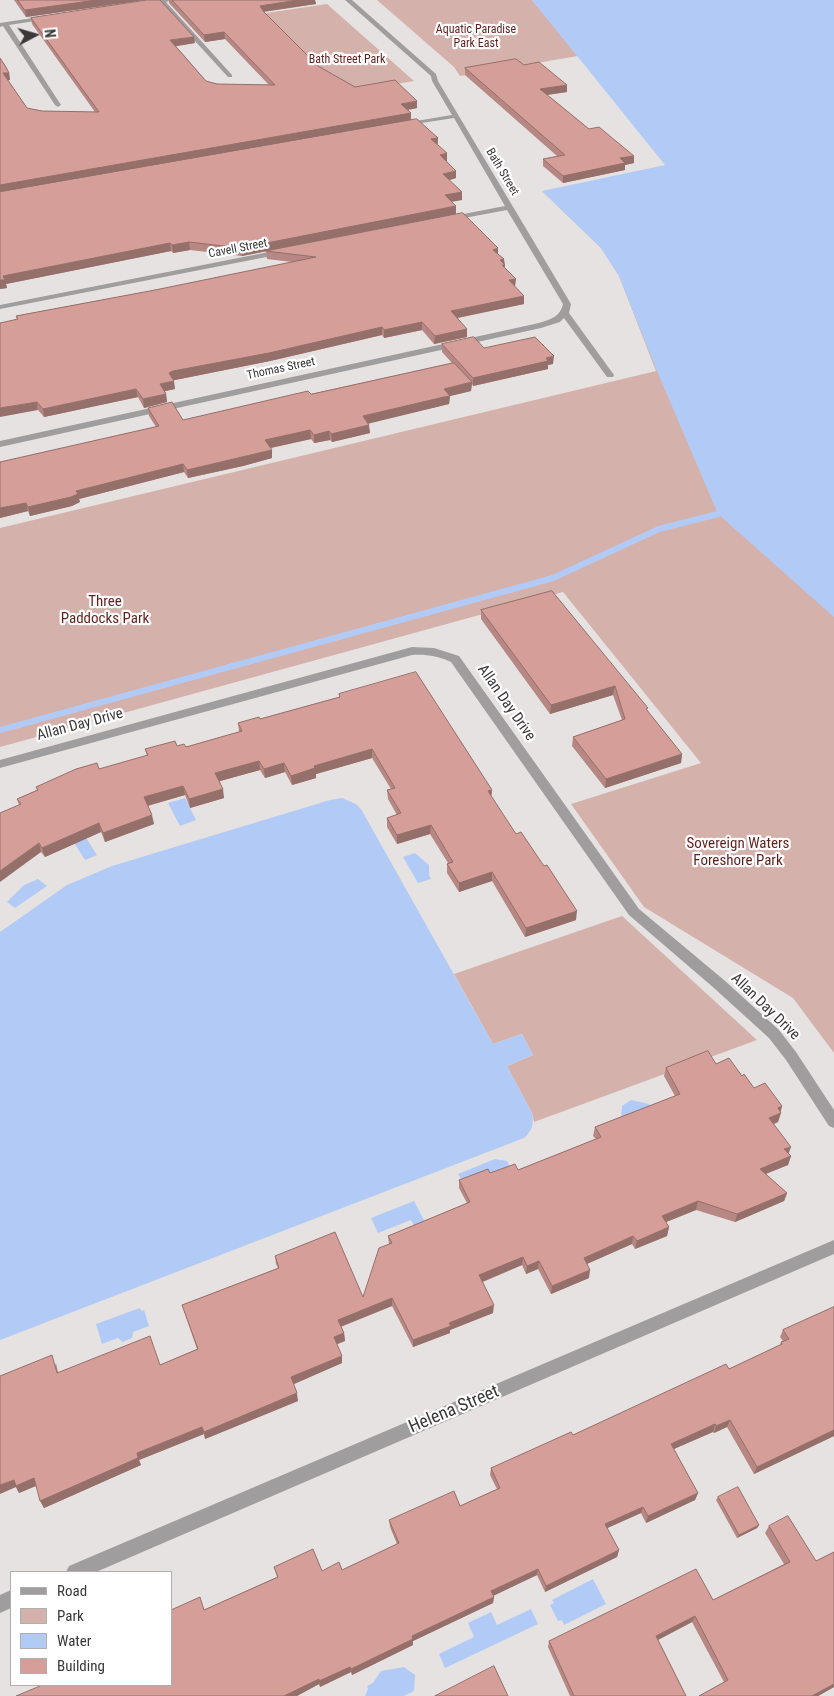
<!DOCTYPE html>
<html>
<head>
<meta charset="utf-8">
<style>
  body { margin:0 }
  #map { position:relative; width:834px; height:1696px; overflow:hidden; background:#e6e2e1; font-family:"Roboto Condensed",sans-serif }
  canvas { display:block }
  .legend { position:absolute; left:10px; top:1571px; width:162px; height:115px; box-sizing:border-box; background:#fff; border:1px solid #b0afaf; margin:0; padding:6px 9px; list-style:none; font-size:15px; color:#393737 }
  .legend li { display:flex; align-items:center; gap:10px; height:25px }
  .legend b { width:25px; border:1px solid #b0afaf }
  .north { position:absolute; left:10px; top:10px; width:50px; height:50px; -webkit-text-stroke:4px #fff; paint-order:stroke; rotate:84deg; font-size:14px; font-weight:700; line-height:20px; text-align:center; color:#393737 }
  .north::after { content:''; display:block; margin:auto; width:18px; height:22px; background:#393737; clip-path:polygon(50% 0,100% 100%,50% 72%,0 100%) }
</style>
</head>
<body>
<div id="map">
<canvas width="834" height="1696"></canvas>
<ul class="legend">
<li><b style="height:6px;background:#9f9d9d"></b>Road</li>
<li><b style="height:14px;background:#d5b1ac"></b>Park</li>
<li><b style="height:14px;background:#b2cbf6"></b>Water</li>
<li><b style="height:14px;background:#d59e98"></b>Building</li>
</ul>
<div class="north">N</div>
</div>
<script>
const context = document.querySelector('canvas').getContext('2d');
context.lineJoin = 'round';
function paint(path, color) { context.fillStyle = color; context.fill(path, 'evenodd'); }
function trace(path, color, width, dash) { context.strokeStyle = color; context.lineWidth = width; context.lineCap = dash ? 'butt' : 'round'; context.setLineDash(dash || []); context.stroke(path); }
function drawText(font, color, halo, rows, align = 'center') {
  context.font = font + ' "Roboto Condensed",sans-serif'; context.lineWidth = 4.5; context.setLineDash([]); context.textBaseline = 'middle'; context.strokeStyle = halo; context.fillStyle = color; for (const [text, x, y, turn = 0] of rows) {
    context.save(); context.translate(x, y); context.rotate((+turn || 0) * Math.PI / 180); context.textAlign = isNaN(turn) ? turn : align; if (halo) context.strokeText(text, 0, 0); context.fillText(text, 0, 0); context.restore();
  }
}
paint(new Path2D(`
  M 377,0 L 532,0 L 578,56 L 460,76 L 454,67 Z
  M 327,4 L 414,81 L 341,93 L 260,14 Z
  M 542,191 L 834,327 L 834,1053 L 793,998 L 644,907 L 571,804 L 701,763 L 563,592 L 0,747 L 0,528 L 656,371 L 619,276 L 601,248 Z
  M 622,916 L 757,1040 L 534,1122 L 532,1113 L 507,1066 L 533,1055 L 522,1034 L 493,1044 L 454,974 Z`), '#d5b1ac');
paint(new Path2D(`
  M 532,0 L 834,0 L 834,617 L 718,514 L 657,371 L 619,276 L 601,248 L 542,191 L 665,165 Z
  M 185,798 L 196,820 L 180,826 L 168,803 Z
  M 342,798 L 356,804 L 361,809 L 493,1044 L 522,1034 L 533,1055 L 507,1066 L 532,1113 C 534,1125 532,1131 524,1138 L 0,1340 L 0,932 L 67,885 L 112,866 L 330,800 Z
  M 85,836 L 97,855 L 85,860 L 73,841 Z
  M 415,853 L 429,865 L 429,875 L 431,879 L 418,883 L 403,857 Z
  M 38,879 L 47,886 L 15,908 L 7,902 L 24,885 Z
  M 631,1100 L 649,1104 L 654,1112 L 621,1119 L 622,1106 Z
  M 495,1159 L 507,1161 L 512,1171 L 464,1184 L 458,1174 Z
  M 414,1201 L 425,1222 L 414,1226 L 411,1220 L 378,1233 L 371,1218 Z
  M 140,1308 L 141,1311 L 144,1310 L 149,1326 L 133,1332 L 132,1338 L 123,1342 L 118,1338 L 102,1344 L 96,1324 Z
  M 593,1579 L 606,1604 L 564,1625 L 562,1620 L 558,1621 L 550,1605 L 554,1603 L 552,1600 Z
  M 531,1609 L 538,1624 L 445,1668 L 439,1654 L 474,1637 L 468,1623 L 491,1612 L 497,1625 Z
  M 404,1667 L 415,1675 L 414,1691 L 404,1696 L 365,1696 L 368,1689 L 367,1686 L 373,1683 L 381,1671 Z`), '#b2cbf6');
trace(new Path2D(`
  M 0,730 L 553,578 L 659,529 L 718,514`), '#b2cbf6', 6);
paint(new Path2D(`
  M 159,0 L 173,0 L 166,2 L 232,75 L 232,77 L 228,77 L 160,3 L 145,6 L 142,4 Z
  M 345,0 L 352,0 L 436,74 L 438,81 L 571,304 L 569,313 L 614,375 L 613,377 L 607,377 L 564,318 L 560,322 L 541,328 L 0,447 L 0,441 L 539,323 C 551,319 560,317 563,304 L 507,210 L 448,221 L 448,217 L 505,206 L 454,118 L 402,126 L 402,124 L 404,123 L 452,115 L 432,81 L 431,76 Z
  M 46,16 L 48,19 L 9,25 L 61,105 L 58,107 L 55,105 L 3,26 L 0,27 L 0,23 Z
  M 284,249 L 287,249 L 287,253 L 0,309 L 0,305 Z
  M 412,647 L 434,648 L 459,656 L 639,909 L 724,980 L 779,1030 L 796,1052 L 834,1110 L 834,1128 L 829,1126 L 786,1060 L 769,1038 L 714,988 L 629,915 L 451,662 C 438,656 426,654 412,655 L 0,768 L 0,760 Z
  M 834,1240 L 834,1254 L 96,1572 L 66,1572 L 69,1566 Z
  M 11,1590 L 11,1608 L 0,1613 L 0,1595 Z`), '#9f9d9d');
paint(new Path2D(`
  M 14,0 L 145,0 L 26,17 Z
  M 169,0 L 315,0 L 316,4 L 264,12 L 318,66 L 355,87 L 417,108 L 408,110 L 411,113 L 411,120 L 438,138 L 438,145 L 447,161 L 446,161 L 456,178 L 449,180 L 462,200 L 451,201 L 456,206 L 456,214 L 279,248 L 498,248 L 498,254 L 504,259 L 504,268 L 524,304 L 458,318 L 467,337 L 434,344 L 422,330 L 384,338 L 382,335 L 270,361 L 175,380 L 173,380 L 175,389 L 165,391 L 166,394 L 167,402 L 144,408 L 138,397 L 44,417 L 38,410 L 16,316 L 155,290 L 292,262 L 267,259 L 266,251 L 242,256 L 190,250 L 173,253 L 171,251 L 6,284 L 7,288 L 0,289 L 0,58 L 9,73 L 10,80 L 8,80 L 27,108 L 42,111 L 95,112 L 32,24 L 31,18 L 195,43 L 176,46 L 206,81 L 217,84 L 269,85 L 225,39 L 205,42 L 169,3 Z
  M 524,65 L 567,92 L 547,95 L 589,129 L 634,156 L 634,163 L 625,165 L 625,170 L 563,183 L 543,166 L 543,159 L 557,156 L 465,75 L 465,68 Z
  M 442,344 L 484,348 L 553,364 L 548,365 L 548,369 L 473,386 L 472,384 L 471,391 L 450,396 L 449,404 L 368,423 L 370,433 L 332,442 L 330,440 L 314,443 L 311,439 L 270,448 L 272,450 L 272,458 L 243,466 L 188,478 L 184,472 L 79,499 L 80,502 L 72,506 L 30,516 L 28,511 L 0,518 L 0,462 L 156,427 L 149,416 L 148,408 L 183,420 L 311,394 L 452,363 L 442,352 Z
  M 552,591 L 682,754 L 681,763 L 605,788 L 572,746 L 573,737 L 622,720 L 613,695 L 550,714 L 481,619 L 481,610 Z
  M 339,694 L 492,790 L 491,797 L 516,834 L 576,920 L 525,937 L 492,881 L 459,892 L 447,873 L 447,864 L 448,863 L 430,834 L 397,844 L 387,827 L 387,818 L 397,815 L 388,799 L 387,790 L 391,789 L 372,758 L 316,774 L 316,778 L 292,785 L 285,772 L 265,778 L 260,770 L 219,781 L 224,798 L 190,808 L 185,795 L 148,806 L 154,824 L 105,842 L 101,832 L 45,857 L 41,852 L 19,805 L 17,799 L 37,790 L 36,787 L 147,756 L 145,749 L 177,746 L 186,747 L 239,732 L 238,723 L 260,719 L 339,697 Z
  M 716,1064 L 742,1076 L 754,1088 L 782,1106 L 778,1122 L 774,1124 L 788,1154 L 791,1156 L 788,1165 L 766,1174 L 787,1193 L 784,1201 L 735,1222 L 696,1210 L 666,1222 L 669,1227 L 667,1236 L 635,1249 L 632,1244 L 587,1264 L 589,1278 L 551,1294 L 538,1269 L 526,1274 L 522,1265 L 483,1282 L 493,1313 L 450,1330 L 450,1333 L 413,1347 L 392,1306 L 341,1327 L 344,1333 L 345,1341 L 337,1344 L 342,1363 L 293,1384 L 298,1401 L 205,1439 L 204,1434 L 139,1460 L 141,1465 L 44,1508 L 36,1486 L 19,1493 L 16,1487 L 56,1363 L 58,1372 L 160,1365 L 197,1349 L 182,1305 L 278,1268 L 276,1264 L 275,1256 L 363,1297 L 389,1244 L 388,1236 L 467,1203 L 459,1188 L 459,1180 L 490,1173 L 518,1170 L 596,1139 L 593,1136 L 595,1127 L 675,1096 L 664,1076 L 666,1068 Z
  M 834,1307 L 834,1436 L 754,1474 L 727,1427 L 714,1433 L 713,1432 L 674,1449 L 698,1493 L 695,1500 L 646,1523 L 641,1513 L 607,1528 L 619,1550 L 617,1557 L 545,1592 L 537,1575 L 494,1595 L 493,1603 L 413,1641 L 413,1645 L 352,1675 L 351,1672 L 320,1687 L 319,1684 L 297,1696 L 16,1696 L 171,1685 L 204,1610 L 277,1577 L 274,1567 L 322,1571 L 342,1570 L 397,1544 L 390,1527 L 389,1520 L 460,1506 L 497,1489 L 490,1475 L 491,1468 L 573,1435 L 729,1369 L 780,1345 L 781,1342 L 783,1341 L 780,1337 L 783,1330 Z
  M 718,1497 L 759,1525 L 757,1528 L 737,1538 L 716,1500 Z
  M 769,1526 L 816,1561 L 834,1552 L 834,1687 L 818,1696 L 699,1696 L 724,1682 L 692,1622 L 658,1640 L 686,1696 L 570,1696 L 548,1647 L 549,1641 L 713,1600 L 784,1564 L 765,1533 Z`), '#b78883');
paint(new Path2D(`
  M 97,0 L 145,0 L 26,17 L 25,10 Z
  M 298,0 L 315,0 L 316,4 L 260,12 L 260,6 Z
  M 224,32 L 225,39 L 205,42 L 204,35 Z
  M 194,37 L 195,43 L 171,47 L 170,40 Z
  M 3,73 L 9,73 L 10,80 L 5,80 Z
  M 567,85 L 567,92 L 539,96 L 540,89 Z
  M 417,101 L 417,108 L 401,111 L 401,104 Z
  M 411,113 L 411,120 L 0,193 L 0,185 Z
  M 438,138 L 437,145 L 431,139 Z
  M 447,153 L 447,161 L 440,162 L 440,155 Z
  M 634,156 L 634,163 L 625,165 L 625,170 L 563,183 L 563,176 L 620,158 Z
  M 456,171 L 456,178 L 443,182 L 443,174 Z
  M 462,192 L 462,200 L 445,203 L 445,195 Z
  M 456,206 L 456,214 L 242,256 L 241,248 Z
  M 189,242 L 190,250 L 173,253 L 172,245 Z
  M 170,243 L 171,251 L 6,284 L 7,288 L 0,289 L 0,280 L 3,276 Z
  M 498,248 L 498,256 L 493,250 Z
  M 504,259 L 505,265 L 504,273 L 500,260 Z
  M 516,279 L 515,287 L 509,280 Z
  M 524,296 L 524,304 L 451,319 L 451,311 Z
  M 422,322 L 422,330 L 384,338 L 384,330 Z
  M 382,327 L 382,335 L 270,361 L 170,381 L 169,373 L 173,371 Z
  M 467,329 L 467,337 L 434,344 L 435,336 Z
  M 554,356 L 553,364 L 548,365 L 548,369 L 473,386 L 473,378 Z
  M 174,381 L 175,389 L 161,392 L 160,384 Z
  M 472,382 L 471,391 L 450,396 L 449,404 L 363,425 L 363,416 L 444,389 Z
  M 136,389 L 138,397 L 44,417 L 43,409 Z
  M 166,394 L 167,402 L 144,408 L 143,399 Z
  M 37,402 L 38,410 L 0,417 L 0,408 Z
  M 369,425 L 370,433 L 332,442 L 331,434 Z
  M 310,430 L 311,439 L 266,449 L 265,440 Z
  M 329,431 L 330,440 L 314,443 L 314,435 Z
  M 272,450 L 272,458 L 243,466 L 188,478 L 187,470 Z
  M 183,464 L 184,472 L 79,499 L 80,502 L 72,506 L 30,516 L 28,507 L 76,491 Z
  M 26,503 L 28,511 L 0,518 L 0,508 Z
  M 615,686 L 613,695 L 550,714 L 551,705 Z
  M 372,749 L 372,758 L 316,774 L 316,778 L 292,785 L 291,776 L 314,766 Z
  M 682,754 L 681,763 L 605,788 L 606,779 Z
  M 259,761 L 260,770 L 217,782 L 215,773 Z
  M 284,763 L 285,772 L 265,778 L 264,769 Z
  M 183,786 L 185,795 L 146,806 L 144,797 Z
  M 223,789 L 224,798 L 190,808 L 189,799 Z
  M 492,790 L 491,799 L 488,791 Z
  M 152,815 L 154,824 L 105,842 L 103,833 Z
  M 99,823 L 101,832 L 45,857 L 42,848 Z
  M 431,825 L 430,834 L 397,844 L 397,835 Z
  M 39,843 L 41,852 L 0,882 L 0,871 Z
  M 492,872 L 492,881 L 459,892 L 459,883 Z
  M 577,911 L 576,920 L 525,937 L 526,928 Z
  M 782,1106 L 780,1114 L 781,1113 L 778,1122 L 767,1126 L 769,1118 L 778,1108 Z
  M 791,1147 L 788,1155 L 784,1149 Z
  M 791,1156 L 788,1165 L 757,1177 L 760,1169 Z
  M 787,1193 L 784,1201 L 735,1222 L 737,1214 Z
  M 698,1201 L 696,1210 L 661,1224 L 662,1216 Z
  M 669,1227 L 667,1236 L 635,1249 L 637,1241 Z
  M 633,1236 L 632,1244 L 582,1266 L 584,1258 Z
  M 523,1257 L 522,1265 L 479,1283 L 479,1275 Z
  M 539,1261 L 538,1269 L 526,1274 L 527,1266 Z
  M 590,1270 L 589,1278 L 551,1294 L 552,1286 Z
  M 392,1298 L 392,1306 L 339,1327 L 338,1320 Z
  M 494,1305 L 493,1313 L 450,1330 L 450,1333 L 413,1347 L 413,1340 L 449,1323 Z
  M 344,1333 L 345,1341 L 335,1345 L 334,1337 Z
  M 342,1356 L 342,1363 L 292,1385 L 291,1377 Z
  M 297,1393 L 298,1401 L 205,1439 L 204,1432 Z
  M 730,1420 L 727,1427 L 714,1433 L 716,1426 Z
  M 715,1424 L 713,1432 L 669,1451 L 671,1444 Z
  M 202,1427 L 204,1434 L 139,1460 L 141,1465 L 44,1508 L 40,1501 L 137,1453 Z
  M 834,1430 L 834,1436 L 754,1474 L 757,1467 Z
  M 34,1478 L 38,1485 L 19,1493 L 16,1487 L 0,1494 L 0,1485 L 14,1480 Z
  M 698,1493 L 695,1500 L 646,1523 L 648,1516 Z
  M 643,1507 L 641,1513 L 603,1530 L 605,1524 Z
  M 759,1525 L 757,1528 L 737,1538 L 739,1535 Z
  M 619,1550 L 617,1557 L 545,1592 L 546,1586 Z
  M 538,1569 L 537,1575 L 491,1597 L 491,1591 Z
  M 494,1597 L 493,1603 L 413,1641 L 413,1645 L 352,1675 L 351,1669 L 412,1636 Z
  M 695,1616 L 692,1622 L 654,1642 L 656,1636 Z
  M 350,1667 L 351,1672 L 320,1687 L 319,1681 Z
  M 319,1679 L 319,1684 L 297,1696 L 284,1696 Z
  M 834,1684 L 834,1687 L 818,1696 L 812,1696 Z`), '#956f6a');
const building = new Path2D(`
  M 18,0 L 97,0 L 25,10 Z
  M 147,0 L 160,0 L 194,37 L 170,40 L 206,81 L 217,84 L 275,85 L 224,32 L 204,35 L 172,0 L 298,0 L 260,6 L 264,12 L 318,66 L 355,87 L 395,80 L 417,101 L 401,104 L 411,113 L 0,185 L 0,58 L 6,67 L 9,73 L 3,73 L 27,108 L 42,111 L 99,112 L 31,18 Z
  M 516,59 L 524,65 L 539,62 L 567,85 L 540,89 L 589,129 L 599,127 L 634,156 L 620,158 L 625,163 L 563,176 L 543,159 L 565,155 L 465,68 Z
  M 417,119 L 438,138 L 431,139 L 447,153 L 440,155 L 456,171 L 443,174 L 462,192 L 445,195 L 456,206 L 241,248 L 189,242 L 172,245 L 170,243 L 3,276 L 5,280 L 0,280 L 0,192 Z
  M 463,213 L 498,248 L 493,250 L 504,259 L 500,260 L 505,265 L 502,265 L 516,279 L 509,280 L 524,296 L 451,311 L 467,329 L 435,336 L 422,322 L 384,330 L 382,327 L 269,353 L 173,371 L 169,373 L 174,381 L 160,384 L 166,394 L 143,399 L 136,389 L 43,409 L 37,402 L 0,408 L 0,323 L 18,319 L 16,316 L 155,290 L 316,257 L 266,251 Z
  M 474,337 L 484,348 L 535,337 L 554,356 L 546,358 L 548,361 L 473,378 L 442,344 Z
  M 454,363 L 472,382 L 444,389 L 450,396 L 444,397 L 363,416 L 369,425 L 331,434 L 329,431 L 314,435 L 310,430 L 265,440 L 272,450 L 242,457 L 187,470 L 183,464 L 76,491 L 78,494 L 71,497 L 28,507 L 26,503 L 0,508 L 0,462 L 159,426 L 148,408 L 172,402 L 183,420 L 308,391 L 311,394 Z
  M 552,591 L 648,708 L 646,709 L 682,754 L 606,779 L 573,737 L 625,719 L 615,686 L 551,705 L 481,610 Z
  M 416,672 L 492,790 L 488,791 L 516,834 L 521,832 L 544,866 L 547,865 L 577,911 L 526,928 L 492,872 L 459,883 L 447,864 L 453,862 L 431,825 L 397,835 L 387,818 L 401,813 L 387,790 L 395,788 L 372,749 L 314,766 L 315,768 L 291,776 L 284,763 L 264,769 L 259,761 L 215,773 L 223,789 L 189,799 L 183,786 L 144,797 L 152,815 L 103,833 L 99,823 L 42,848 L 39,843 L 0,871 L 0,813 L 21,804 L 17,799 L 38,790 L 36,787 L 76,769 L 97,763 L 99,769 L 148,755 L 145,749 L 175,741 L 177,746 L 184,744 L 186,747 L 242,731 L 238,723 L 259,717 L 260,719 L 340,697 L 339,694 Z
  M 708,1051 L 716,1064 L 729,1058 L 742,1076 L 744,1074 L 754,1088 L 765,1083 L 782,1106 L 778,1108 L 781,1113 L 769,1118 L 791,1147 L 784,1149 L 791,1156 L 760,1169 L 787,1193 L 737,1214 L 698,1201 L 662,1216 L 669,1227 L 637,1241 L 633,1236 L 584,1258 L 590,1270 L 552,1286 L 539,1261 L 527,1266 L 523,1257 L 479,1275 L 494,1305 L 449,1323 L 451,1326 L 413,1340 L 392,1298 L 338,1320 L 344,1333 L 334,1337 L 342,1356 L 291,1377 L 297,1393 L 204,1432 L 202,1427 L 137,1453 L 138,1458 L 40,1501 L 34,1478 L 16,1486 L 14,1480 L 0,1485 L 0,1376 L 52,1355 L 57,1373 L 150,1336 L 160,1365 L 198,1349 L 182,1305 L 279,1268 L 275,1256 L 335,1232 L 363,1297 L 379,1248 L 392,1243 L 388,1236 L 470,1202 L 459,1180 L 488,1169 L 490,1173 L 515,1164 L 518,1170 L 601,1137 L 595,1127 L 680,1094 L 666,1068 Z
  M 834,1307 L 834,1430 L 757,1467 L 730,1420 L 716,1426 L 715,1424 L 671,1444 L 698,1493 L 648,1516 L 643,1507 L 605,1524 L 619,1550 L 546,1586 L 538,1569 L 491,1591 L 494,1597 L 412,1636 L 413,1639 L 351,1669 L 350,1667 L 319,1681 L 319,1679 L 284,1696 L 16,1696 L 40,1686 L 40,1685 L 171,1685 L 171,1610 L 200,1597 L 204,1610 L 278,1577 L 274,1567 L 313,1549 L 322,1571 L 339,1562 L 342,1570 L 399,1543 L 389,1520 L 454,1491 L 460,1506 L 500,1488 L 491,1468 L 571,1432 L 573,1435 L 726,1364 L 729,1369 L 782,1344 L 781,1342 L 789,1339 L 783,1330 Z
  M 738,1487 L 759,1525 L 739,1535 L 718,1497 Z
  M 788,1516 L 816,1561 L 834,1552 L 834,1684 L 812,1696 L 699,1696 L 728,1680 L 695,1616 L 656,1636 L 686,1696 L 574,1696 L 549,1641 L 696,1569 L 713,1600 L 790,1562 L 769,1526 Z
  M 494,1666 L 508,1696 L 435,1696 Z`);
paint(building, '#d59e98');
trace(building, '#956f6a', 1);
drawText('12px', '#611f1c', '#fff', [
  ["Aquatic Paradise",476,30],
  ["Park East",476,44],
  ["Bath Street Park",347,60]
]);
drawText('12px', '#393737', '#fff', [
  ["Bath Street",502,172,59],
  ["Cavell Street",238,249,-11],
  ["Thomas Street",281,369,-12]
]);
drawText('15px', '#611f1c', '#fff', [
  ["Three",105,602],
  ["Paddocks Park",105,619],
  ["Sovereign Waters",738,844],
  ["Foreshore Park",738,861]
]);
drawText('15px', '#393737', '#fff', [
  ["Allan Day Drive",506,703,55],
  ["Allan Day Drive",80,725,-15],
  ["Allan Day Drive",765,1007,44]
]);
drawText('18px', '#393737', '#fff', [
  ["Helena Street",454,1410,-23]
]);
</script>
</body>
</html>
